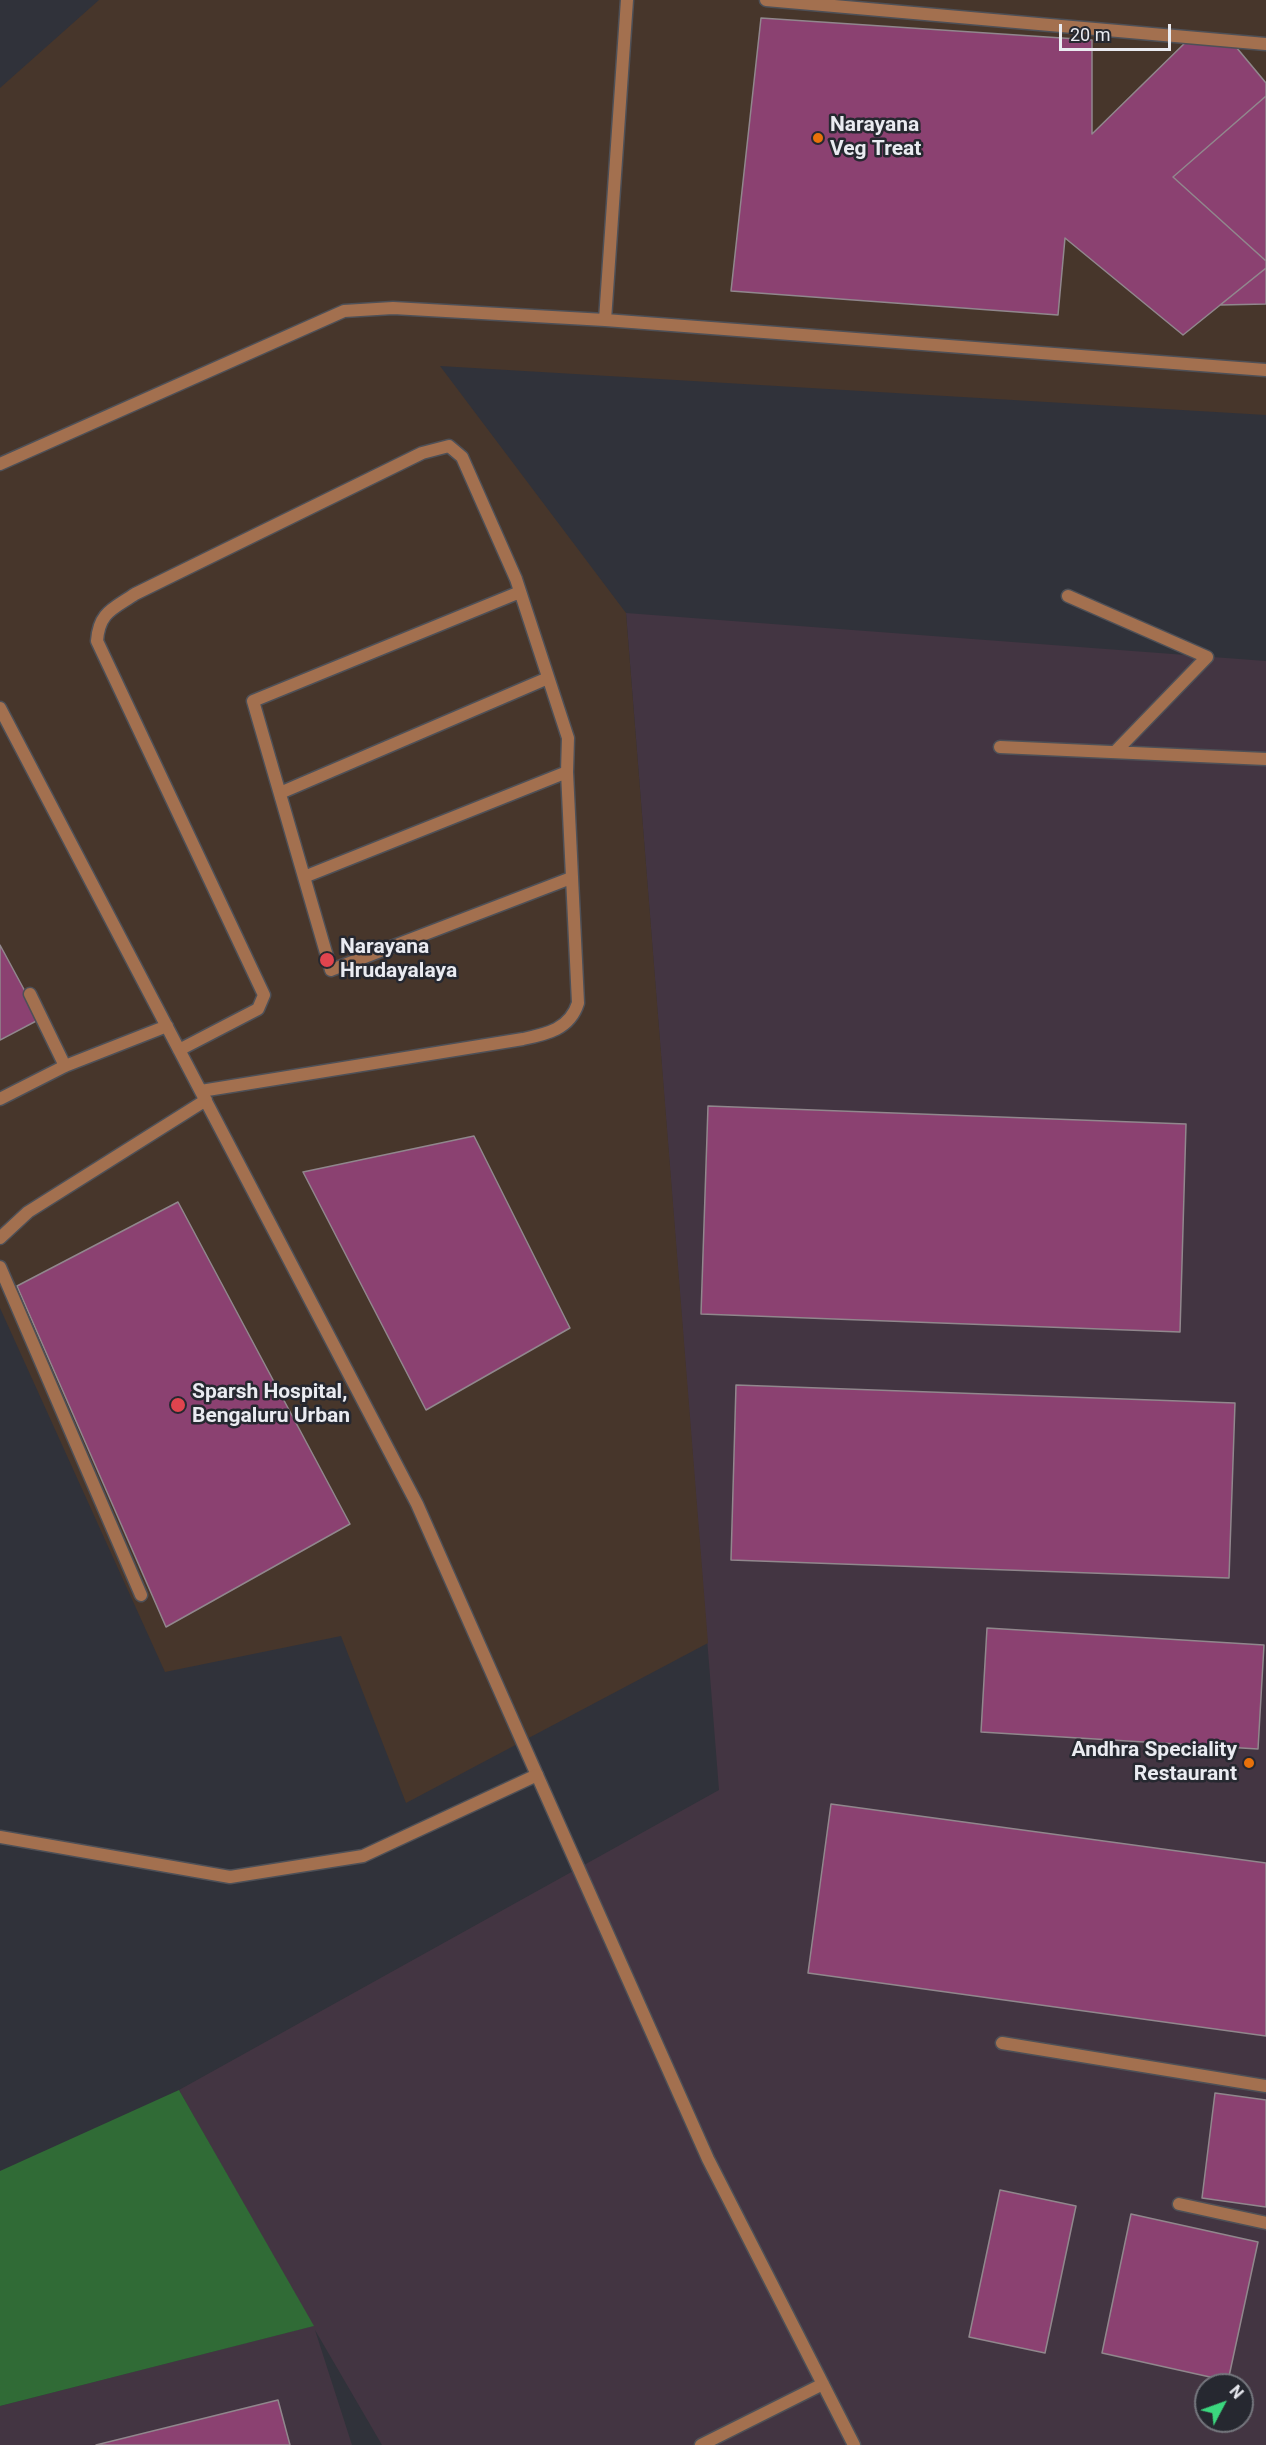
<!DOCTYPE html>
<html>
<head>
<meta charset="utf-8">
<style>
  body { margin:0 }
  #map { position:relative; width:1266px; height:2445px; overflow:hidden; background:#30323a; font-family:Roboto,sans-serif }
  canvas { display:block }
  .north { position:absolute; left:1194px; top:2373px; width:60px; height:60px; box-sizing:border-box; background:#262830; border:2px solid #74767d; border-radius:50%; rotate:49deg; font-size:16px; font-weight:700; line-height:24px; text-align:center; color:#eaebf1 }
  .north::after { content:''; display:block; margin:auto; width:21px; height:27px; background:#3bd77e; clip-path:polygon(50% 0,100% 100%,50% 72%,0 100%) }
  .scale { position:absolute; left:1059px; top:24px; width:112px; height:27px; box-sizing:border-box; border:3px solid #eaebf1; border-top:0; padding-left:8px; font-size:18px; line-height:21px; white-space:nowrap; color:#eaebf1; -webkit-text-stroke:4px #262830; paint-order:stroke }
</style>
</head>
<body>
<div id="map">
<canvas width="1266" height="2445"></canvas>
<div class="north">N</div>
<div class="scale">20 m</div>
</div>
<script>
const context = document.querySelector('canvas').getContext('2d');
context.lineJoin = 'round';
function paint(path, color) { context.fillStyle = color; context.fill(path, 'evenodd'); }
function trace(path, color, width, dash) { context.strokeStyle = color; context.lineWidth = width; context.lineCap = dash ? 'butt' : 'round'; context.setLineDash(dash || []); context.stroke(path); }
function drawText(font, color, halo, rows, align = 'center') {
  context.font = font + ' Roboto,sans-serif'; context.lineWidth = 5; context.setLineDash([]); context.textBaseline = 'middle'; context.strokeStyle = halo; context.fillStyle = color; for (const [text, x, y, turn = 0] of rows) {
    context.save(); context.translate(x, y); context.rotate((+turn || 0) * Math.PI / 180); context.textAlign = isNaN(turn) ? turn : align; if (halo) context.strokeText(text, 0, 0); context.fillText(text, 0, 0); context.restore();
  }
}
paint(new Path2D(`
  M 626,613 L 1266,661 L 1266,2445 L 382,2445 L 315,2330 L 352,2445 L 0,2445 L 0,2406 L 313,2326 L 179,2090 L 719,1790 ZM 1206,2385 L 1242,2385 L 1242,2421 L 1206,2421 Z`), '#433542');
paint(new Path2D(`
  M 99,0 L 1266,0 L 1266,415 L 440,366 L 626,613 L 708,1643 L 406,1803 L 341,1636 L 165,1672 L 0,1308 L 0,88 Z`), '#47362b');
paint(new Path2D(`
  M 179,2090 L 314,2326 L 0,2406 L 0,2171 Z`), '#306b36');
const building = new Path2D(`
  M 761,18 L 1092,40 L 1092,134 L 1191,37 L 1231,41 L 1266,83 L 1266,96 L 1173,177 L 1266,261 L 1266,268 L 1183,335 L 1065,238 L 1058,315 L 731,291 Z
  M 1266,96 L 1266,261 L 1173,177 Z
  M 1266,268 L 1266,304 L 1220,305 Z
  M 0,945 L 40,1019 L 0,1040 Z
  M 708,1106 L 1186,1124 L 1180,1332 L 701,1314 Z
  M 474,1136 L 570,1328 L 426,1410 L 303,1172 Z
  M 178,1202 L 350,1524 L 166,1627 L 17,1286 Z
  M 736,1385 L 1235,1403 L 1229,1578 L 731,1560 Z
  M 987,1628 L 1264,1645 L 1258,1749 L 981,1732 Z
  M 831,1804 L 1266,1863 L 1266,2036 L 808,1973 Z
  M 1215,2093 L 1266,2100 L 1266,2207 L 1202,2198 Z
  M 1000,2190 L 1076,2206 L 1045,2353 L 969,2337 Z
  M 1131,2214 L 1258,2242 L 1228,2381 L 1102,2353 Z
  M 278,2400 L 290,2445 L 96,2445 Z`);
paint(building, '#8b4171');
trace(building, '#91878d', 1.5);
const lane = new Path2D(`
  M 766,0 L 1266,44
  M 605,320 L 627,0
  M 0,464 L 344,311 L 393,308 L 605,320 L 1266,370
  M 520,592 L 253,701 L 331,970 L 571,878
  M 1068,596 L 1207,657 L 1115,752
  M 0,708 L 417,1504 L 537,1775
  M 1000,747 L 1266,759
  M 280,793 L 548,678
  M 304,877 L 567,772
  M 30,994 L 65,1066
  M 179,1050 L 258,1009 L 264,995 L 97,641 C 99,612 113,609 135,594 L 422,453 L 449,446 L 462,457 L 516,579 L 568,738 L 567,772 L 578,1003 C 570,1029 547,1034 523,1039 L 201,1091
  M 0,1099 L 65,1066 L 167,1026
  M 0,1238 L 28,1212 L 206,1100
  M 0,1267 L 141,1595
  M 1002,2043 L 1266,2086
  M 1179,2204 L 1266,2223`);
const street = new Path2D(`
  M 0,1837 L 230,1877 L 363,1856 L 537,1775 L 708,2159 L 854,2445
  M 701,2445 L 823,2384`);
trace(lane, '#4e5057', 15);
trace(street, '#4e5057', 15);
trace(lane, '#a3704f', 12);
trace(street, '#a3704f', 12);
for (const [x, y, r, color] of [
  [818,138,6,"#e8710a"],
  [327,960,8,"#e0444e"],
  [178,1405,8,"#e0444e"],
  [1249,1763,6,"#e8710a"]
]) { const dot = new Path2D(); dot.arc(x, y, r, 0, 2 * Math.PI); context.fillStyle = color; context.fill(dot); trace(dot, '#262830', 2); }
drawText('bold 21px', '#eaebf1', '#262830', [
  ["Narayana",830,126],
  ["Veg Treat",830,150],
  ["Narayana",340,948],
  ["Hrudayalaya",340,972],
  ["Sparsh Hospital,",192,1393],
  ["Bengaluru Urban",192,1417],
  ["Andhra Speciality",1237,1751,"right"],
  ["Restaurant",1237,1775,"right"]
], 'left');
</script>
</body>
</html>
